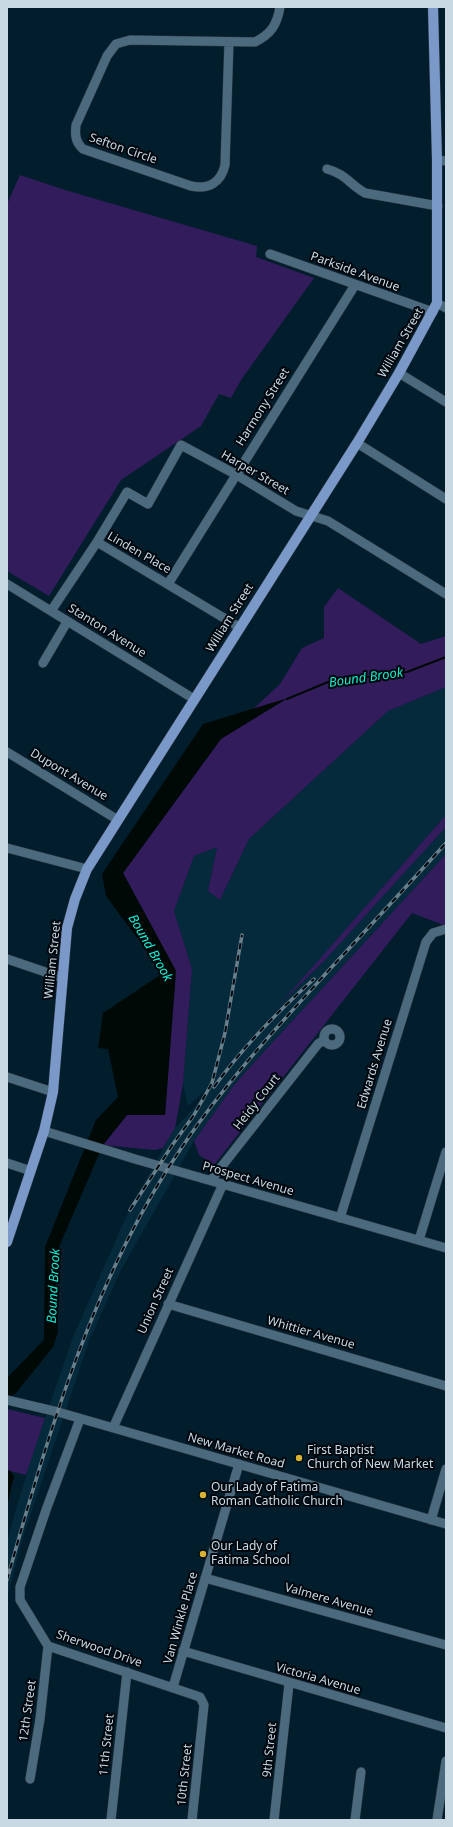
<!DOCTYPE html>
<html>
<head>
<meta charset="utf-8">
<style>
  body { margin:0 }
  #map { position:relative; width:453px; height:1827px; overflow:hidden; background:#021e2d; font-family:"Noto Sans",sans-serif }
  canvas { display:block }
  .frame { position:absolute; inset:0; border:8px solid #c9d9e4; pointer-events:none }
</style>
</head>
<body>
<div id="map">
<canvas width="453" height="1827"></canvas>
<div class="frame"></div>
</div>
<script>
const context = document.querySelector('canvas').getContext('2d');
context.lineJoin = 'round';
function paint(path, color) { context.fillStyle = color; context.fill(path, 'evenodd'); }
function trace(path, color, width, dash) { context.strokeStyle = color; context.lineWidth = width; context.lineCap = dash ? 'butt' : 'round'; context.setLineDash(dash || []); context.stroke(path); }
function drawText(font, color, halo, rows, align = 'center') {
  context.font = font + ' "Noto Sans",sans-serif'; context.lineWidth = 4; context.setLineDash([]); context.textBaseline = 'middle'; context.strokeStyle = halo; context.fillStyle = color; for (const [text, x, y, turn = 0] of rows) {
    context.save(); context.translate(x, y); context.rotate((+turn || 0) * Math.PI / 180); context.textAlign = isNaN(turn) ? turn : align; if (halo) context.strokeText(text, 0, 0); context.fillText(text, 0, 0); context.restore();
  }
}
paint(new Path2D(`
  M 446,687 L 446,815 L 285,999 L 326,959 L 446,827 L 446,854 L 260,1056 L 234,1085 L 194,1141 L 120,1272 L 89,1341 L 23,1537 L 7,1598 L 7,1540 L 32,1456 L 73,1337 L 131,1206 L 175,1128 L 195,1107 L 214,1082 L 188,1106 L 183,1084 L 192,969 L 174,911 L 194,856 L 217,847 L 208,891 L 220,900 L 249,839 L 388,711 Z`), '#042a3c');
paint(new Path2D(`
  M 20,175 L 65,190 L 257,246 L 256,257 L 314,278 L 241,380 L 231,398 L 219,394 L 201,426 L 121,480 L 49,596 L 7,571 L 7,204 Z
  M 338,588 L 421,644 L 446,636 L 446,687 L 388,711 L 249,839 L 220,900 L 208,891 L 217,847 L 194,856 L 174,911 L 192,969 L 183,1084 L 175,1128 L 163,1148 L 155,1150 L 103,1145 L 127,1115 L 165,1115 L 176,971 L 123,873 L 221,739 L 280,684 L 302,648 L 324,638 L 324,607 Z
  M 446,815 L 446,827 L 326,959 L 280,1004 Z
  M 446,854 L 446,926 L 412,913 L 214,1165 L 199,1155 L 194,1141 L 234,1085 L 260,1056 Z
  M 7,1409 L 45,1418 L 26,1475 L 7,1470 Z`), '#321c5c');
paint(new Path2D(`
  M 288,698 L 221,739 L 123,873 L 176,971 L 165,1115 L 127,1115 L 103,1145 L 59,1247 L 55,1261 L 58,1332 L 53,1347 L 15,1394 L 7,1398 L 7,1378 L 44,1340 L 45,1247 L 96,1120 L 118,1097 L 108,1049 L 98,1048 L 103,1013 L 163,973 L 106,896 L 102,874 L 203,724 Z
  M 7,1470 L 10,1471 L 14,1476 L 7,1506 Z`), '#000906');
trace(new Path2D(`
  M 287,699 L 328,682 L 407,672 L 446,657`), '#000906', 2);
const minor = new Path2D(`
  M 229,42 L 225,165 C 221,182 209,190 191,186 L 83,149 C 75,142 75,134 76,125 L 107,56 L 116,44 L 130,40 L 255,42 C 271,34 277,25 280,7
  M 437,160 L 446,161
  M 327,169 C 346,174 349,184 365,193 L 438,206
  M 270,254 L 433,312
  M 437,303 L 446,308
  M 399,373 L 446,402
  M 357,443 L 446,499
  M 97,542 L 239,627
  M 7,584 L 194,699
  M 168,584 L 355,285
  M 51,611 L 97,542 L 127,492 L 148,504 L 181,445 L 235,474 L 296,511 L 328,521 L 446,594
  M 43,663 L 67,622
  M 7,752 L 118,820
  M 7,848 L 87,869
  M 7,959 L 63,978
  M324 1037a8 8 0 1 1 16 0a8 8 0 1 1-16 0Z
  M 7,1077 L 53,1092
  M 44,1131 L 135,1159 L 446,1248
  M 7,1163 L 31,1171
  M 211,1180 L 318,1044 L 324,1040
  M 340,1218 L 426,942 L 433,933 L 446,929
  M 419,1240 L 446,1152
  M 168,1304 L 446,1386
  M 7,1400 L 58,1412 L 446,1524
  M 80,1419 L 46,1510 L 20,1587 L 20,1600 L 48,1646 L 200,1697 L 204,1705 L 192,1820
  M 113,1428 L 223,1184
  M 431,1520 L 446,1469
  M 205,1578 L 446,1645
  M 183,1651 L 446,1728
  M 173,1687 L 239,1464
  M 30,1779 L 40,1719 L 48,1646
  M 111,1820 L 127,1672
  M 274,1820 L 289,1684
  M 355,1820 L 361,1772
  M 437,1820 L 446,1761`);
const major = new Path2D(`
  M 7,1242 L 44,1131 L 53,1092 L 67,928 L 75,899 L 87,869 L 357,443 L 399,373 L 437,303 L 437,160 L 433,7`);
trace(minor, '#2c3540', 10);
trace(major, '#2c3540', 11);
trace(minor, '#4c6a7d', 9);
trace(major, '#7a98c8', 10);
const rail = new Path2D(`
  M 214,1087 C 243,1047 277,1012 314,979
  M 130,1210 L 173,1144 L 194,1115 L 212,1083 L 225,1033 L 242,935
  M 7,1580 C 49,1431 94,1276 182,1147 C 225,1083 278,1026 330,969 C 369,927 408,885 446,843`);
trace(rail, '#697f8c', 3.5);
trace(rail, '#01070d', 2, [6]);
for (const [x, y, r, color] of [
  [299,1458,4,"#d9b334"],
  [203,1495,4,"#d9b334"],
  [203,1554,4,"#d9b334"]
]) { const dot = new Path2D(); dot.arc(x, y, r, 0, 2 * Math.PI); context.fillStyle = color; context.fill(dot); trace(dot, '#01070d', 1.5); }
drawText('12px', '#c9d9e4', '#01070d', [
  ["Sefton Circle",123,149,19],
  ["Parkside Avenue",355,272,20],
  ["William Street",401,343,-60],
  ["Harmony Street",263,407,-58],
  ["Harper Street",255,473,30],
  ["Linden Place",139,553,30],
  ["William Street",230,618,-58],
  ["Stanton Avenue",107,631,32],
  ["Dupont Avenue",69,775,31],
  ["William Street",53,960,-84],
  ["Edwards Avenue",375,1064,-73],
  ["Heidy Court",257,1102,-52],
  ["Prospect Avenue",248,1179,16],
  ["Union Street",156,1301,-66],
  ["Whittier Avenue",311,1333,16],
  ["New Market Road",236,1451,16],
  ["Valmere Avenue",329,1600,16],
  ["Van Winkle Place",181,1618,-74],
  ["Sherwood Drive",99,1649,19],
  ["Victoria Avenue",318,1679,16],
  ["12th Street",28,1711,-82],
  ["11th Street",107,1745,-84],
  ["9th Street",270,1750,-84],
  ["10th Street",185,1775,-84]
]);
drawText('12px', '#c9d9e4', '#01070d', [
  ["First Baptist",307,1451],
  ["Church of New Market",307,1465],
  ["Our Lady of Fatima",211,1488],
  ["Roman Catholic Church",211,1502],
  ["Our Lady of",211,1547],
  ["Fatima School",211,1561]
], 'left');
drawText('italic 13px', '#1aedce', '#01070d', [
  ["Bound Brook",366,678,-8],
  ["Bound Brook",150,948,60],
  ["Bound Brook",54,1286,-87]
]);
</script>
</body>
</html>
